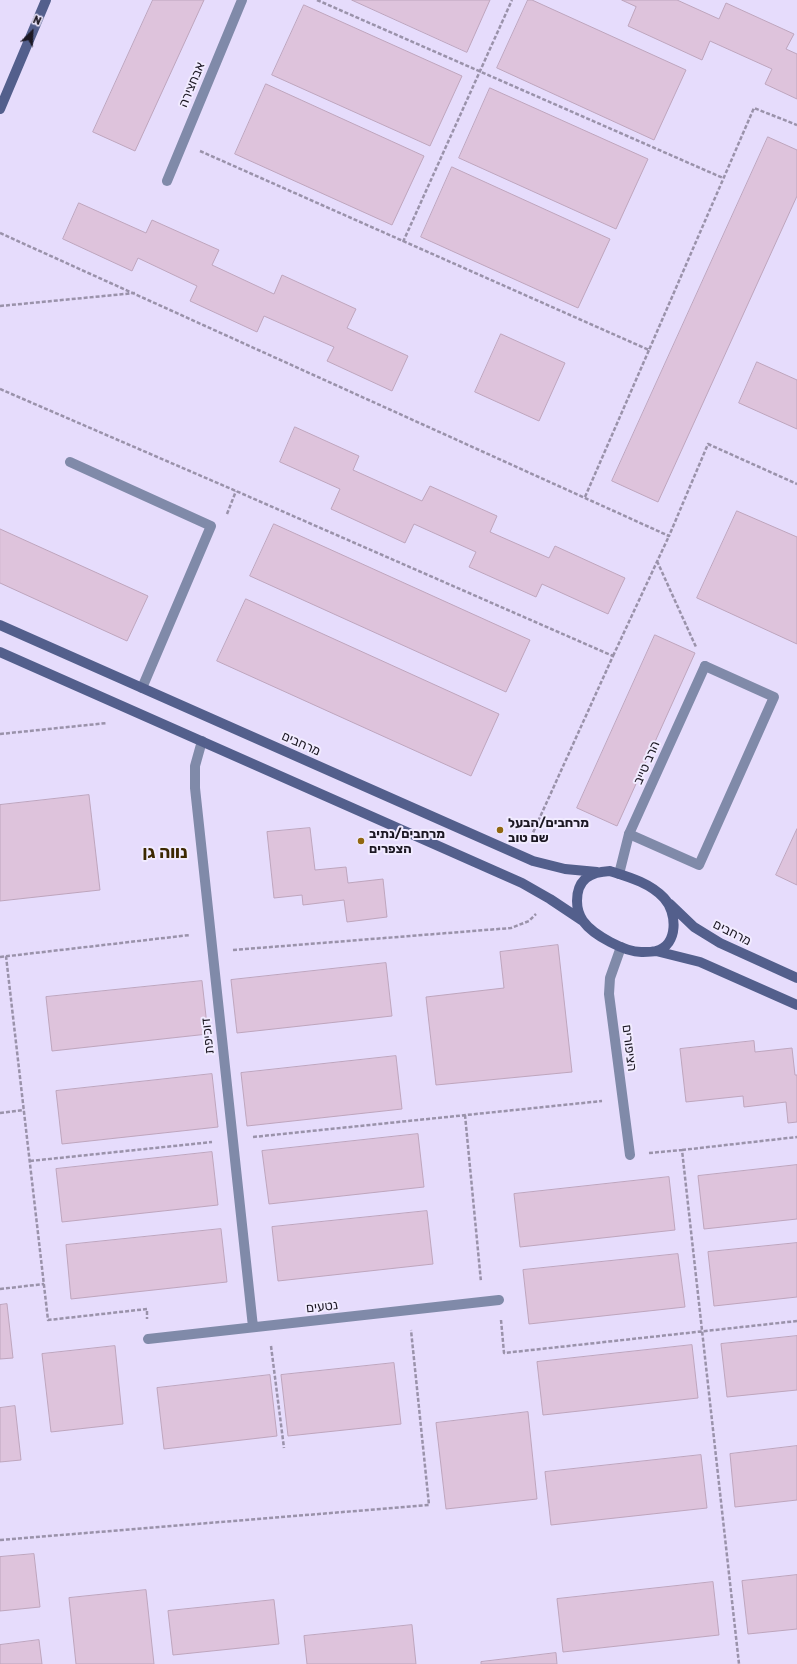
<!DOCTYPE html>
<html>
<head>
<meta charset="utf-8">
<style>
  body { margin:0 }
  #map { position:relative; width:797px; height:1664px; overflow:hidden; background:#e6dcfc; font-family:Rubik,sans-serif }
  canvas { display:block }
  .north { position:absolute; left:12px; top:12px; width:40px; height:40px; -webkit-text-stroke:3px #f1ebff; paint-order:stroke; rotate:24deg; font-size:11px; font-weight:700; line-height:16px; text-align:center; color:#1c1823 }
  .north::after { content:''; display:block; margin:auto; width:14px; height:18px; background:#1c1823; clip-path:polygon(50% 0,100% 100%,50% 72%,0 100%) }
</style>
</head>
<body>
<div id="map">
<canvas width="797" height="1664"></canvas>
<div class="north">N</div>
</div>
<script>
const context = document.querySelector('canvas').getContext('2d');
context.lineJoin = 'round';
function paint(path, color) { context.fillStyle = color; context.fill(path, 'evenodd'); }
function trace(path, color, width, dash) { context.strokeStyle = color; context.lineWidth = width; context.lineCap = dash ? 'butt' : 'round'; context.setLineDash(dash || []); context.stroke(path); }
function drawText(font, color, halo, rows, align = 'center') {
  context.font = font + ' Rubik,Heebo,sans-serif'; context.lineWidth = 4; context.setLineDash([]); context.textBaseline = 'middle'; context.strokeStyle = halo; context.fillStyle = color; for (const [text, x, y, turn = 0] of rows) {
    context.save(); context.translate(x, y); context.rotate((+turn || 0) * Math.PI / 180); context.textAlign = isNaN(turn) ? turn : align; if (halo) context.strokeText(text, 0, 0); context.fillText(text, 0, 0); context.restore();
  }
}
const building = new Path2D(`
  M 153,0 L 204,0 L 135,151 L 93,132 Z
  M 352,0 L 490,0 L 467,52 Z
  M 528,0 L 532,0 L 686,70 L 654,140 L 497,68 Z
  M 622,0 L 677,0 L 719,19 L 726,3 L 794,34 L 786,49 L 797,54 L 797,99 L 765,84 L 772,69 L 710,41 L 702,60 L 628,26 L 636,7 Z
  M 304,5 L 462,76 L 430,146 L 272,75 Z
  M 266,84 L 424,156 L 392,225 L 235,154 Z
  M 490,88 L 648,159 L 616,229 L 459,158 Z
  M 768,137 L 797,150 L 797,196 L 658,502 L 612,481 Z
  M 452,167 L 610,239 L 578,308 L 421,237 Z
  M 79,203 L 146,233 L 152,220 L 219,250 L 212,265 L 274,294 L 282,275 L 356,309 L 347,328 L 408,356 L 392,391 L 327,361 L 334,347 L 264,316 L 257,332 L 190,301 L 197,286 L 138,258 L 132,271 L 63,239 Z
  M 501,334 L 565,363 L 539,421 L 475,392 Z
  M 757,362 L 797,380 L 797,429 L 739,403 Z
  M 295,427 L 359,456 L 353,470 L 422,501 L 430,486 L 497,516 L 490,532 L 549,558 L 555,546 L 625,578 L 608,614 L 542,584 L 536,597 L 469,567 L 476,552 L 414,524 L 405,543 L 331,509 L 340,489 L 280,462 Z
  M 737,511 L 797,537 L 797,644 L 697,598 Z
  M 274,524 L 530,640 L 506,692 L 250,576 Z
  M 0,529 L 148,596 L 127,641 L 0,583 Z
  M 246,599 L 499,714 L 471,776 L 217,661 Z
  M 655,635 L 695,653 L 617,826 L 577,808 Z
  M 89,795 L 100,890 L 0,901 L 0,805 Z
  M 310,828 L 315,870 L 346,867 L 348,883 L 383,879 L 387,917 L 347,922 L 344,900 L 303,905 L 302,895 L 274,898 L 267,832 Z
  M 797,829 L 797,885 L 776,875 Z
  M 558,945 L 572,1072 L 436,1085 L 426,997 L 504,988 L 500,952 Z
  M 386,963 L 392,1016 L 237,1033 L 231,980 Z
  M 202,981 L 208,1034 L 52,1051 L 46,997 Z
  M 754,1041 L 755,1052 L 792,1048 L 795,1075 L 797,1075 L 797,1122 L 788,1123 L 786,1102 L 744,1107 L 743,1096 L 686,1102 L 680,1049 Z
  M 396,1056 L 402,1109 L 247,1126 L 241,1073 Z
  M 212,1074 L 218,1127 L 62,1144 L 56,1091 Z
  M 418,1134 L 424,1187 L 269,1204 L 262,1151 Z
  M 212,1152 L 218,1205 L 62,1222 L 56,1169 Z
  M 797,1165 L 797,1219 L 704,1229 L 698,1176 Z
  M 669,1177 L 675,1230 L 520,1247 L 514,1194 Z
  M 427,1211 L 433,1264 L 278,1281 L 272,1227 Z
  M 221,1229 L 227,1282 L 71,1299 L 66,1245 Z
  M 797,1243 L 797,1297 L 714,1306 L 708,1252 Z
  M 678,1254 L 685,1307 L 529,1324 L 523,1270 Z
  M 7,1304 L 13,1358 L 0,1359 L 0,1305 Z
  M 797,1336 L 797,1390 L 727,1397 L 721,1344 Z
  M 692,1345 L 698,1398 L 543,1415 L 537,1362 Z
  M 115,1346 L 123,1424 L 51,1432 L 42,1354 Z
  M 394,1363 L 401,1424 L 288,1436 L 281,1375 Z
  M 270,1375 L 277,1436 L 164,1449 L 157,1388 Z
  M 15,1406 L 21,1460 L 0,1462 L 0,1408 Z
  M 528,1412 L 537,1499 L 446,1509 L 436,1423 Z
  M 797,1446 L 797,1500 L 735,1507 L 730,1454 Z
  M 701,1455 L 707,1508 L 551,1525 L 545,1472 Z
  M 34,1554 L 40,1607 L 0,1611 L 0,1557 Z
  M 797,1575 L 797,1629 L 748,1634 L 742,1581 Z
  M 713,1582 L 719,1635 L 563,1652 L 557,1599 Z
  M 146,1590 L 154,1664 L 76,1664 L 69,1598 Z
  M 274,1600 L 279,1644 L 173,1655 L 168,1611 Z
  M 412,1625 L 416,1664 L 307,1664 L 304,1636 Z
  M 39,1640 L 42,1664 L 0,1664 L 0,1645 Z
  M 556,1653 L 557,1664 L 481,1664 L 481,1662 Z`);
paint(building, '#dec3dc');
trace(building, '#bea5bd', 1);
trace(new Path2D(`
  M 317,0 L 723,178
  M 200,151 L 649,350 L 754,108 L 797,125
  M 0,233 L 669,536 L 708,444 L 797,484
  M 403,242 L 512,0
  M 0,306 L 135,293
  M 0,389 L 236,491 L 613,656 L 531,837
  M 585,497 L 649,350
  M 227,514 L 236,491
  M 657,561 L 696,647
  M 613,656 L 669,536
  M 0,734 L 107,723
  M 233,950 L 511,928 L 529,921 L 536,914
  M 6,956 L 48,1320 L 147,1309 L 147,1319
  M 0,957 L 190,935
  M 0,1113 L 24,1110
  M 465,1115 L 481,1282
  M 253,1137 L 602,1101
  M 682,1150 L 797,1137
  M 649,1153 L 682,1150 L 739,1664
  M 30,1161 L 212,1142
  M 0,1289 L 44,1284
  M 501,1320 L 504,1353 L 797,1321
  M 271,1346 L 284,1448
  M 0,1540 L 429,1505 L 411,1330`), '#9a92aa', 2.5, [4, 2]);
trace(new Path2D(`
  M 629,834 L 699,865 L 774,697 L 705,666`), '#808aa9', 10);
trace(new Path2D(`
  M 167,181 L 242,0
  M 70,462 L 211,526 L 142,688
  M 202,741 L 195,766 L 195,788 L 253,1327
  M 619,874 L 629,834 L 705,666
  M 621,947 L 610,978 L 609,994 L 630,1155
  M 148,1339 L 499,1300`), '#808aa9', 10);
trace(new Path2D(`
  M 0,109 L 46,0
  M 0,625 L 533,861 L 565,869 L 597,872
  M 0,652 L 522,883 L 550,899 L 583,921
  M 610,871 C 629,877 650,883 664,898 C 677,912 679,945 656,951 C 652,952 647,952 643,952 C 626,953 593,935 583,921 C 579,915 577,908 577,901 C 577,879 590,872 610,871 Z
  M 670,904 L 694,927 L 720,943 L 797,978
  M 656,951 L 700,962 L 797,1005`), '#535f8c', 10);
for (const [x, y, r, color] of [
  [500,830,4,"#916710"],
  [361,841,4,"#916710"]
]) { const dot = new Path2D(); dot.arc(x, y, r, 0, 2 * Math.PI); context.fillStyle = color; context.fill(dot); trace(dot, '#f1ebff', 1.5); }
drawText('13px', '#1c1823', '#f1ebff', [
  ["אבחצירה",192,85,-67],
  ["מרחבים",301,744,24],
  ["הרב טייב",647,763,-66],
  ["מרחבים",732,933,27],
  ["דוכיפת",208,1036,-96],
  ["הציפורים",629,1048,83],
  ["נטעים",322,1307,-6]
]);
drawText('bold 13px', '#1c1823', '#f1ebff', [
  ["מרחבים/הבעל",508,823],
  ["שם טוב",508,838],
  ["מרחבים/נתיב",369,834],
  ["הצפרים",369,849]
], 'left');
drawText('bold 17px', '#3c2801', '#f1ebff', [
  ["נווה גן",165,853]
]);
</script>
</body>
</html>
